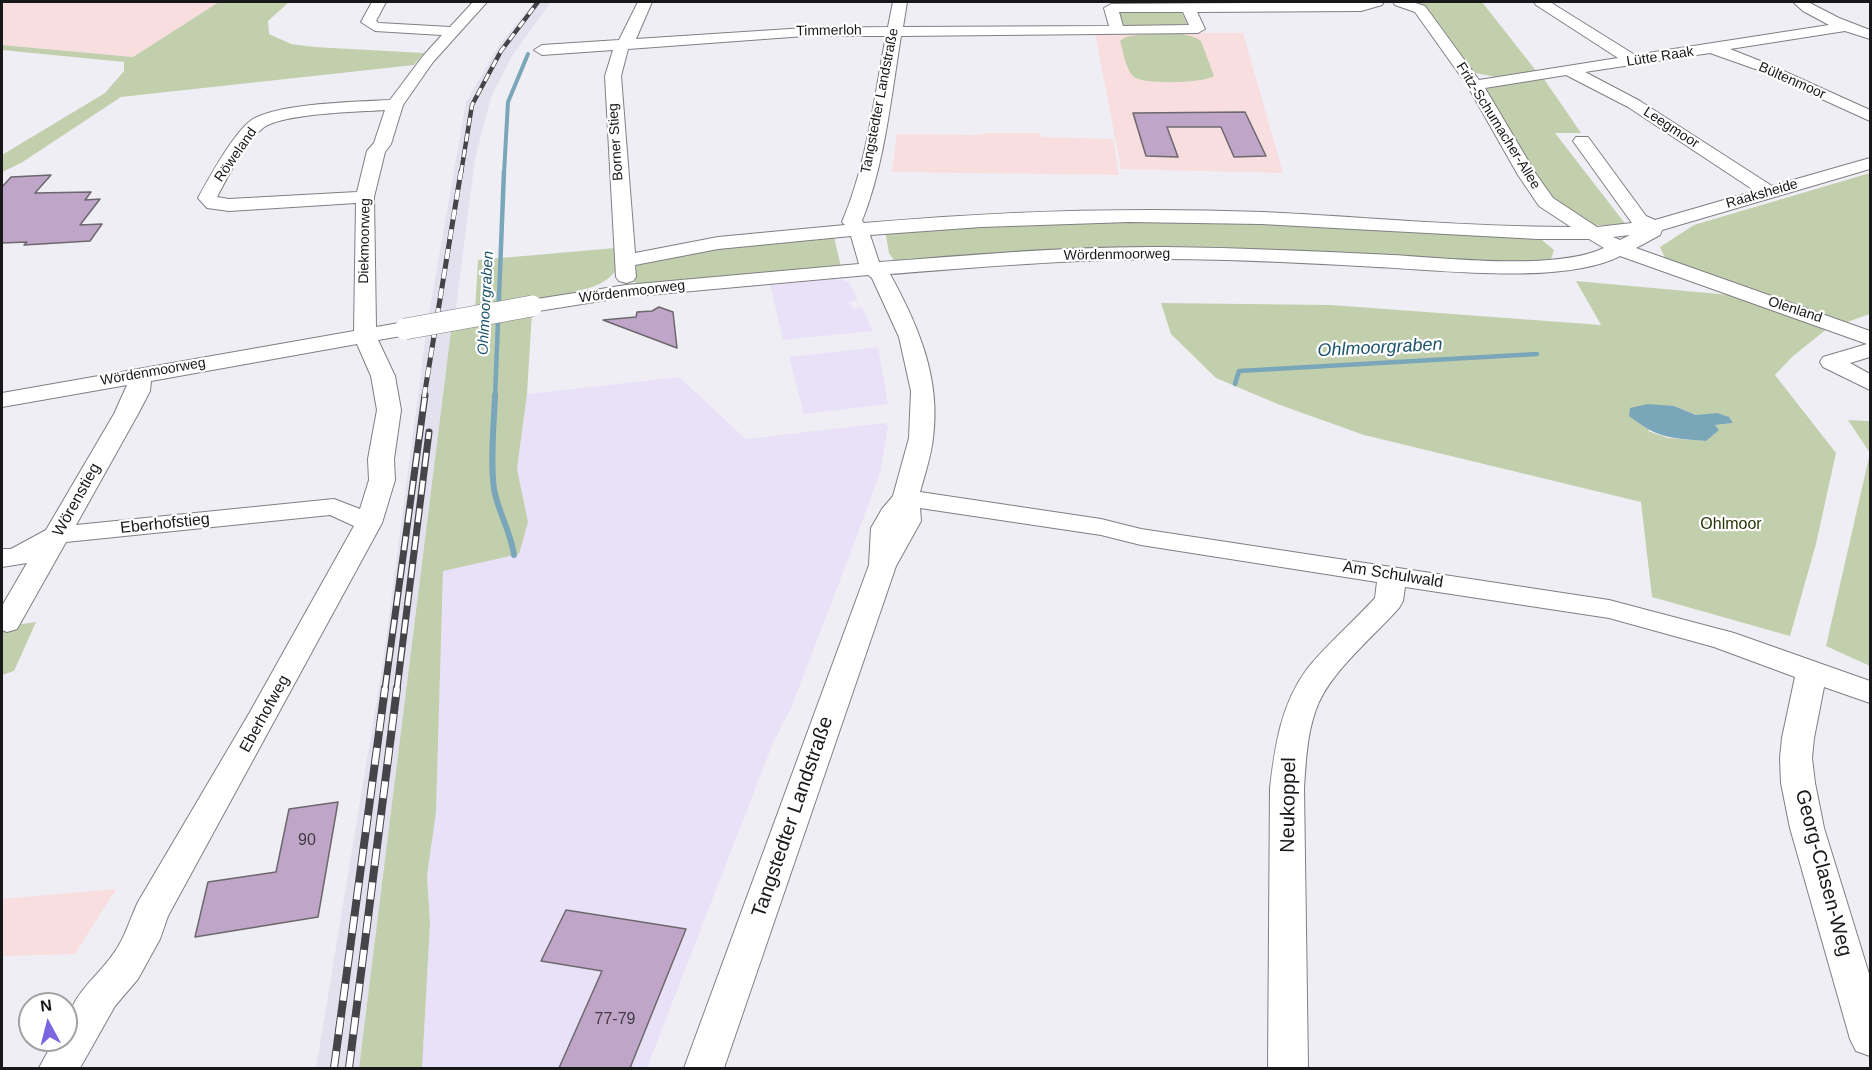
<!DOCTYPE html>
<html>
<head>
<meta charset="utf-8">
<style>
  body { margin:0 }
  #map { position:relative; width:1872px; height:1070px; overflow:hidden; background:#f0eef5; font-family:Helvetica,sans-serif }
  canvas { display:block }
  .frame { position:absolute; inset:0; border:3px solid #18171a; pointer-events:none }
  .north { position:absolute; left:18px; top:992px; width:60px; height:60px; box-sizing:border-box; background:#fff; border:2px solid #a3a2a3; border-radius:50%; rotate:353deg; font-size:16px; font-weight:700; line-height:24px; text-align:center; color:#18171a }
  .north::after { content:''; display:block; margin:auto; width:21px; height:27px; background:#7b65e0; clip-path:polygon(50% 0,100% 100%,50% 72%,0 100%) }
</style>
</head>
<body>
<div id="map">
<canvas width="1872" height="1070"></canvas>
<div class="frame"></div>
<div class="north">N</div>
</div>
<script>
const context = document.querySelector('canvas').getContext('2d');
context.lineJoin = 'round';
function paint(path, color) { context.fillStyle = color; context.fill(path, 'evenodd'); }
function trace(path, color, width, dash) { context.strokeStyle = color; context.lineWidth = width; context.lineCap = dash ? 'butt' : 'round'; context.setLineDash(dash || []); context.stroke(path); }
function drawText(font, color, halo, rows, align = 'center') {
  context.font = font + ' Helvetica,sans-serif'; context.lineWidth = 4.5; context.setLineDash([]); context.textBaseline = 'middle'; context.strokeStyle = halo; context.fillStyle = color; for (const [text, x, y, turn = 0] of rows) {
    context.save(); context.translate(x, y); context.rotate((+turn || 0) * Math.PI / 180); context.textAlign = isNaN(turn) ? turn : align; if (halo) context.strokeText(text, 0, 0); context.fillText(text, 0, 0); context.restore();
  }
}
paint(new Path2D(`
  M 835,279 L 847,281 L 851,286 L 858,300 L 849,302 L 853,308 L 862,307 L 873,331 L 783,340 L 770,285 Z
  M 878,347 L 888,404 L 804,414 L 789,357 Z
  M 679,377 L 746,439 L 885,423 L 888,427 L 880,473 L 849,557 L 791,708 L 773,743 L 647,1068 L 422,1068 L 430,923 L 427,876 L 436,812 L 443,571 L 528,522 L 517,469 L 527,394 Z`), '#e9e1f7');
paint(new Path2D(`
  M 534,2 L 551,2 L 512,56 L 491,97 L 475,159 L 359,1068 L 316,1068 L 383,662 L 428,319 L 466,102 L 499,45 Z`), '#e4e1ef');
paint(new Path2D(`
  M 2,2 L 219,2 L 133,57 L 2,45 Z
  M 1095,33 L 1243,33 L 1283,173 L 1121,169 Z
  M 986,133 L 1039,133 L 1042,137 L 1113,139 L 1119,175 L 892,172 L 897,134 L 976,135 Z
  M 116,889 L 75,954 L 2,956 L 2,899 Z`), '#f9dee0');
paint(new Path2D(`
  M 219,2 L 289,2 L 268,21 L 269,34 L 291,44 L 314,47 L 424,53 L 414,65 L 121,97 L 21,163 L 2,172 L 2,155 L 105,93 L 124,71 L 124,62 L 2,50 L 2,45 L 133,57 Z
  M 1413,2 L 1482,2 L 1537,72 L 1501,78 L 1475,73 L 1432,14 L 1424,6 Z
  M 1116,9 L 1180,9 L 1189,28 L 1122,28 Z
  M 1137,35 C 1155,35 1185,29 1201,41 L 1214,76 C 1204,83 1144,85 1134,77 C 1126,71 1123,50 1120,41 L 1126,37 Z
  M 1544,79 L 1581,133 L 1555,133 L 1627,226 L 1592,225 L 1548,195 L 1483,89 Z
  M 1870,173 L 1870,314 L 1847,322 L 1665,258 L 1660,247 L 1694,225 Z
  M 1245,220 L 1537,236 L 1554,250 L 1551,259 L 1504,264 L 1286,253 L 895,262 L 889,253 L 885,230 L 1032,221 Z
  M 834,237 L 841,267 L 638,285 L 634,281 L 633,270 L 637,264 L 686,250 Z
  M 615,248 L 617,269 C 603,289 582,288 562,296 C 552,299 542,307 532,312 L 527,394 L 517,469 L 528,522 L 519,554 L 443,571 L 436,812 L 427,876 L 430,923 L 422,1068 L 359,1068 L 453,315 L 475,311 L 478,260 Z
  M 1576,281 L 1741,296 L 1828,328 L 1792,357 L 1775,375 L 1836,453 L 1816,544 L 1790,636 L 1652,597 L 1641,502 L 1364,435 L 1280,405 L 1216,378 L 1171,334 L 1161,303 L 1331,305 L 1601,325 ZM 1674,406 L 1696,415 L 1733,423 L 1714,425 L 1706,441 L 1668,438 L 1648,431 Z
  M 1848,420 L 1870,421 L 1870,666 L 1826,646 L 1870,453 Z
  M 36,622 L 14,671 L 2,675 L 2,627 Z`), '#c2cfad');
paint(new Path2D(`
  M 1648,404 L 1674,406 L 1696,415 L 1717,413 L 1729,417 L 1733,423 L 1715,425 L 1719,430 L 1706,441 C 1670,438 1659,439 1629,416 L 1630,408 Z`), '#7aa6ba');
trace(new Path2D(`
  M 504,173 L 508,102 L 528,54`), '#7aa6ba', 4);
trace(new Path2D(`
  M 1235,384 L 1239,371 L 1537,354
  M 495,397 L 504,171`), '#7aa6ba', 4.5);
trace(new Path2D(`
  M 495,395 C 494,425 490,460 494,489 C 498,512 511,532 514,555`), '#7aa6ba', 6);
const building = new Path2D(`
  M 1245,112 L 1266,156 L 1234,157 L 1221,127 L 1167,127 L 1178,157 L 1146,156 L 1133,113 Z
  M 51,175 L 35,193 L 91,192 L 85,200 L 100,199 L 80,225 L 102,224 L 90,241 L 24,245 L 27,242 L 2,243 L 2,187 L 11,177 Z
  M 659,307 L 673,312 L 677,348 L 603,320 L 636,317 L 637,312 L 652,311 Z
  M 338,802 L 318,917 L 195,937 L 208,882 L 276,872 L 289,809 Z
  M 566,910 L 686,929 L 630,1068 L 559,1068 L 602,971 L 541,961 Z`);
paint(building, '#bfa5c7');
trace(building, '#6c686d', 1.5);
const minor = new Path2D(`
  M 372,2 L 386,2 L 376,21 L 379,23 L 450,27 L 473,2 L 487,2 L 433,62 L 403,105 L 391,144 L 385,152 L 374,197 L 376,327 L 405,322 L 413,324 L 416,329 L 413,334 L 378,340 L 395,376 L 401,410 L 394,459 L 395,480 L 382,523 L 168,916 L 160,939 L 138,979 L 115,1006 L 80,1068 L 39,1068 L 54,1040 L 66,1040 C 66,998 88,987 111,957 C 124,941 129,921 138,902 L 250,712 L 354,526 L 330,515 L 66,542 L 17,629 L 7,632 L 2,630 L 2,606 L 27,563 L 2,567 L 2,549 L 11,549 L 46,530 L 114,414 L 127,385 L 2,407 L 2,393 L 354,331 L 356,203 L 229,211 L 207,208 L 198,198 C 209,178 235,130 253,119 C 281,103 356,102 390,100 L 423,56 L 442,35 L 375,31 L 361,22 ZM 385,110 L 374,143 L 367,151 L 357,192 L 229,199 L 217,197 C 229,175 243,144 263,128 C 283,113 358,112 385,110 ZM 357,344 L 371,376 L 377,410 L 368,459 L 369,480 L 360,509 L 334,499 L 76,525 L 138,414 L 150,391 L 151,381 Z
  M 638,2 L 652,2 L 636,39 L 805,28 L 888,27 L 893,2 L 907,2 L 903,27 L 1109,26 L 1104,8 L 1111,4 L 1384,2 L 1382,5 L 1361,11 L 1197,12 L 1205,29 L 1198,33 L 901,36 C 891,97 885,163 862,221 L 864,223 C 996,211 1130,207 1263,212 C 1366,217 1468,227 1571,227 L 1539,206 L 1518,175 L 1467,85 L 1415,12 L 1395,5 L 1393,2 L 1412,2 L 1425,6 L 1479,80 L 1618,58 L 1536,5 L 1534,2 L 1550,2 L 1635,55 L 1829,25 L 1803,11 L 1793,2 L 1808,2 L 1839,18 L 1870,30 L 1870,39 L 1845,31 L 1730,49 L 1768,64 L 1870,110 L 1870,121 L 1758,70 L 1710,53 L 1585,72 L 1640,101 L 1772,186 L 1870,158 L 1870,169 L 1662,230 L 1660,235 L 1636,248 L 1870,331 L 1870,357 L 1850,363 L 1870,374 L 1870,390 L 1823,367 L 1820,362 L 1823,357 L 1867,344 L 1620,256 C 1564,285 1441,270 1377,267 C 1306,263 1234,259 1163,259 C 1072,259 981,267 890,274 C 918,325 941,378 933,438 C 931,456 925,474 920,492 L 1101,519 L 1141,529 L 1609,600 L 1734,633 L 1870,681 L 1870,703 L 1824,687 L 1814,738 L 1812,758 L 1815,783 L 1824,828 L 1870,977 L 1870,1056 L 1856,1051 L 1850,1039 L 1790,828 L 1781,783 L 1780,758 L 1782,738 L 1795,677 L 1714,647 L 1609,618 L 1405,587 L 1403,601 L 1399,608 C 1374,636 1335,668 1319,702 C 1307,729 1306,759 1304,788 L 1308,1068 L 1268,1068 L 1270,788 C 1275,746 1281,704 1307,669 C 1327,644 1353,622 1375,598 L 1377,582 L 1141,545 L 1101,535 L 920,508 L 921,521 L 896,566 L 724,1068 L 684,1068 L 869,565 L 871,528 L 882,509 L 893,496 L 909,438 L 911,391 L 899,337 L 872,278 L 868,275 L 626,297 L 532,312 L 524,311 L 521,306 L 524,301 L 626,285 L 859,264 L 851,236 L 718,249 L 635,265 L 636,277 L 633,281 L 626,283 L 619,281 L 616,277 L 605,76 L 613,50 L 542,55 L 534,50 L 542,45 L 619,40 ZM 1119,12 L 1183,12 L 1189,25 L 1123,26 ZM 805,36 L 886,36 C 874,98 867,164 842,222 L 845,225 L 718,237 L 635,253 L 621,76 L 628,49 ZM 1566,75 L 1628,107 L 1755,191 L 1655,220 L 1646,216 L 1588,137 L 1576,137 L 1573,141 L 1632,223 L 1597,227 L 1553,198 L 1536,174 L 1485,88 ZM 1129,222 L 1261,224 L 1538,239 L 1589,239 L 1604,248 C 1555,271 1447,258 1392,255 C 1316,251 1241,248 1165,247 C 1069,246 974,255 879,262 L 870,235 L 981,227 ZM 1630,235 L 1620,240 L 1613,237 Z`);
trace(minor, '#807f84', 2);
paint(minor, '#fff');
const railFar3 = new Path2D(`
  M 461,173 L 472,105 L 501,51 L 538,2`);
const railFar2 = new Path2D(`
  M 424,397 L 461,171`);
const railFar1 = new Path2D(`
  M 385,689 L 425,395
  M 397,689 L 429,432`);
const rail = new Path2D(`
  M 334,1068 L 385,688
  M 349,1068 L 397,688`);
trace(railFar3, '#454448', 4.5);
trace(railFar2, '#454448', 5);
trace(railFar1, '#454448', 7);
trace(rail, '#454448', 8);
trace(railFar3, '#fff', 3, [8]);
trace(railFar2, '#fff', 4, [10]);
trace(railFar1, '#fff', 4.5, [14]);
trace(rail, '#fff', 6, [17]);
const minorBridge = new Path2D(`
  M 405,329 L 532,306`);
trace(minorBridge, '#807f84', 22, []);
trace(minorBridge, '#fff', 21);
drawText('14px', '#18171a', '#fff', [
  ["Timmerloh",829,31,-1],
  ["Lütte Raak",1660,57,-9],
  ["Bültenmoor",1792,81,24],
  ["Tangstedter Landstraße",880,101,-79],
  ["Fritz-Schumacher-Allee",1498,126,58],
  ["Leegmoor",1671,128,33],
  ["Borner Stieg",616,142,-94],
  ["Röweland",236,155,-55],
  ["Raaksheide",1762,194,-16],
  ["Diekmoorweg",365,241,-89],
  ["Wördenmoorweg",1117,255,-1],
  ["Wördenmoorweg",632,292,-7],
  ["Olenland",1795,310,18],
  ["Wördenmoorweg",153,372,-10]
]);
drawText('italic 15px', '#1c546b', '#fff', [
  ["Ohlmoorgraben",486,303,-87]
]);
drawText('16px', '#18171a', '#fff', [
  ["Wörenstieg",77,500,-61],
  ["Eberhofstieg",165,524,-6],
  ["Am Schulwald",1393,575,9],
  ["Eberhofweg",265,714,-61]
]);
drawText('16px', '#283406', '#fff', [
  ["Ohlmoor",1731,525]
]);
drawText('16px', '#423a45', null, [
  ["90",307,841],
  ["77-79",615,1020]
]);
drawText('italic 18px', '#1c546b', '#fff', [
  ["Ohlmoorgraben",1380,348,-3]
]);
drawText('20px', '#18171a', '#fff', [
  ["Neukoppel",1289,805,-89],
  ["Tangstedter Landstraße",793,817,-71],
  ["Georg-Clasen-Weg",1823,873,75]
]);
</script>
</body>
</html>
